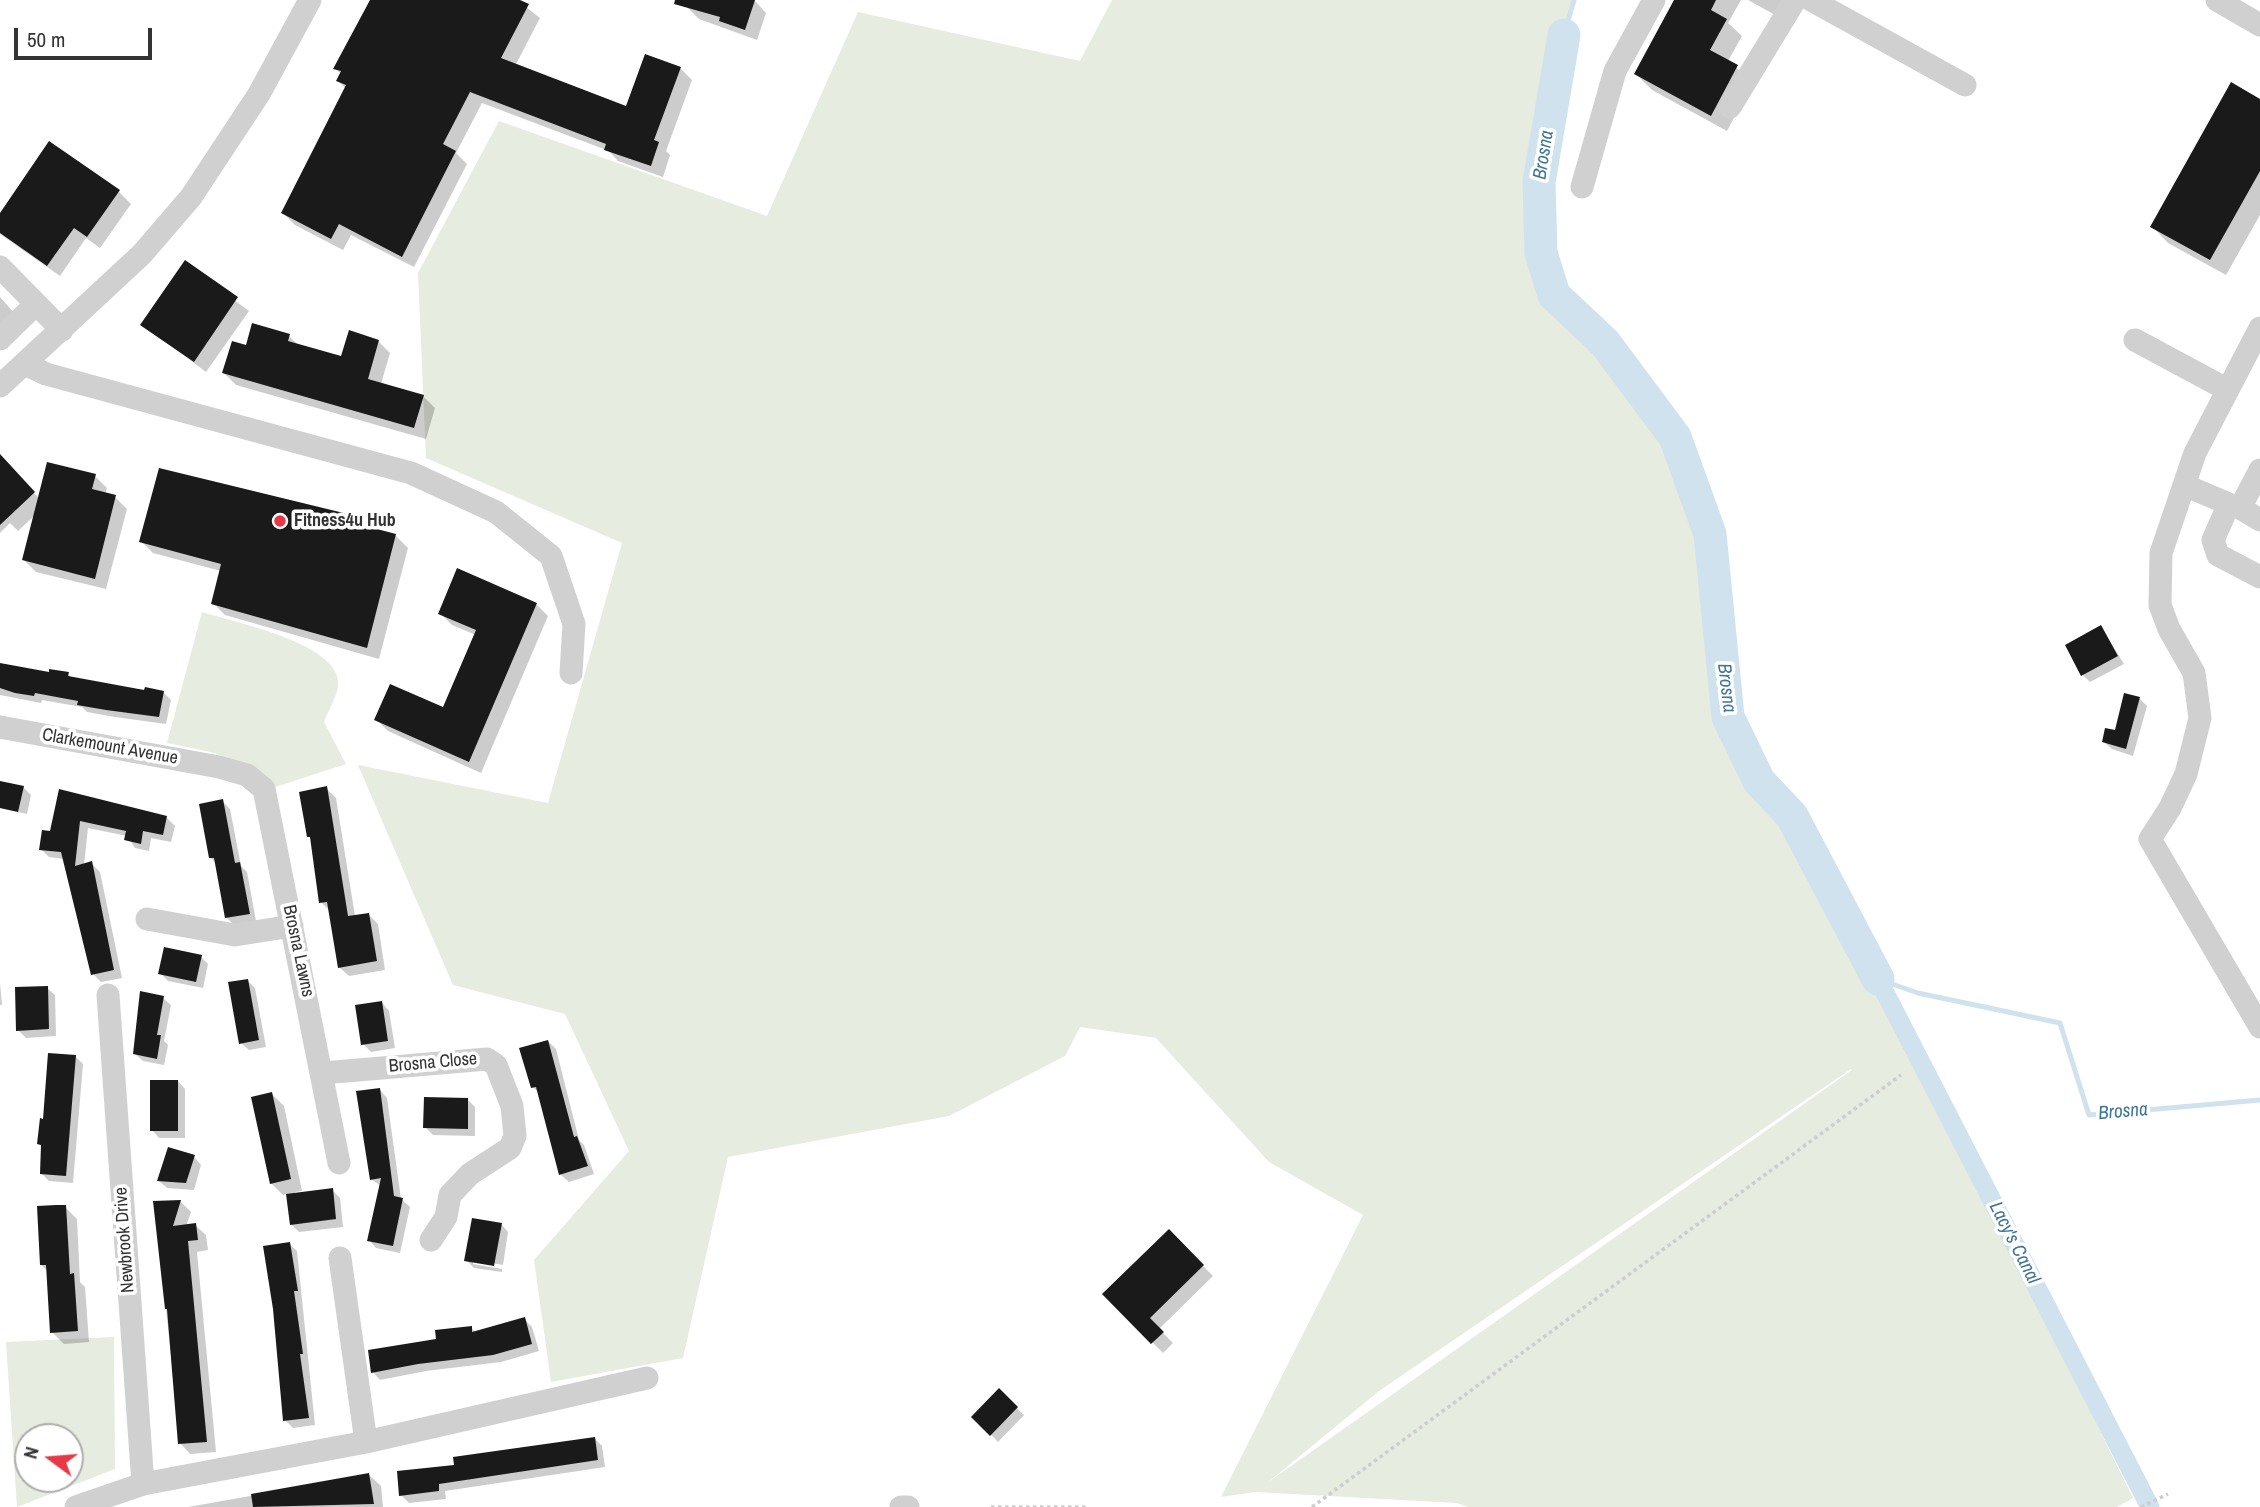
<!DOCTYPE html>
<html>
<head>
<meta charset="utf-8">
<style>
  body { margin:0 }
  #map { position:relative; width:2260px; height:1507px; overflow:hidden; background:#fff; font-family:"Archivo Narrow",sans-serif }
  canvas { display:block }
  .north { position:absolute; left:14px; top:1423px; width:70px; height:70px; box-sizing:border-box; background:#fff; border:2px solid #adadad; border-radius:50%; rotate:286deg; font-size:19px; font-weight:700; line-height:28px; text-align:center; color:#333 }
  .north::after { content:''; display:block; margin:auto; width:24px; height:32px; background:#e63946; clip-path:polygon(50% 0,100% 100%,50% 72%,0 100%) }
  .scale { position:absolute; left:14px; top:28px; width:138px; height:32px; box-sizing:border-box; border:4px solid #333; border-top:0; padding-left:9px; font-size:21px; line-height:24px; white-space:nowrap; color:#333; -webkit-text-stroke:5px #fff; paint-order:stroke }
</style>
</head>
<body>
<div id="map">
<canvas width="2260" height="1507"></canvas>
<div class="north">N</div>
<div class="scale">50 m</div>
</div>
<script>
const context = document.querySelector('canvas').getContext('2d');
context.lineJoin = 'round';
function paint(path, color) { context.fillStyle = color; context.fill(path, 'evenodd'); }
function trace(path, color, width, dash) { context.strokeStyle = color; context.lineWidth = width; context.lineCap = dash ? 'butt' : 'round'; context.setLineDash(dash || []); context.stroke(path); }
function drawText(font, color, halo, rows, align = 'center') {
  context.font = font + ' "Archivo Narrow",sans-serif'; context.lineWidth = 7; context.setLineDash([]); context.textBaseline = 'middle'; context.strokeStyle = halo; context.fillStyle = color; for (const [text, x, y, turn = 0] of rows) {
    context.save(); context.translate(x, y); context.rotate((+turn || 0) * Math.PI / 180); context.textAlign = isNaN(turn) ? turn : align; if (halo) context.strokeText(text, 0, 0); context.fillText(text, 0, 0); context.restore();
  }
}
paint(new Path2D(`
  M 1112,0 L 1574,0 L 1564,35 L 1539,182 L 1541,253 L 1554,295 L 1605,343 L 1675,437 L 1710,534 L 1728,717 L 1759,781 L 1792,816 L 1878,979 L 2133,1498 L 2117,1507 L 1468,1507 L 1457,1503 L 1255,1492 L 1221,1497 L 1363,1215 L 1269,1162 L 1156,1038 L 1080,1027 L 1065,1056 L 949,1116 L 728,1157 L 683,1358 L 551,1382 L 534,1260 L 629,1151 L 565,1014 L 453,985 L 358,765 L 548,803 L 622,543 L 426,458 L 418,273 L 499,121 L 767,216 L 858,12 L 1080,61 ZM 1851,1069 L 1852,1070 L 1267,1483 L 1379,1391 Z
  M 202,612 C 233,622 344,644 338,686 C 337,697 328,711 324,722 L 346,764 L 275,787 C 235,754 216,753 167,743 Z
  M 114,1337 L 115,1469 L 17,1507 L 6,1342 ZM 28,1437 L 70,1437 L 70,1479 L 28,1479 Z`), '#e6ecdf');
paint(new Path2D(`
  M 372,0 L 517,0 L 540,18 L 515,66 L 627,109 L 680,68 L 692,80 L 666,151 L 670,155 L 663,177 L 618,161 L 609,151 L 482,103 L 456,153 L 467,164 L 414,267 L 351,235 L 343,250 L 295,225 L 283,213 L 346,89 L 338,81 L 341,74 L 335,68 Z
  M 689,0 L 755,1 L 766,13 L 757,40 L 699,19 L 687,7 Z
  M 1676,0 L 1741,0 L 1728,23 L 1742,36 L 1728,61 L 1753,82 L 1727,131 L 1652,90 L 1636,74 Z
  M 1748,0 L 1797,0 L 1786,21 Z
  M 2260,101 L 2260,215 L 2226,275 L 2168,243 L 2152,226 Z
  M 119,192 L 131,204 L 100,248 L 86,238 L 60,276 L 0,234 L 0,216 Z
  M 185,263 L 249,311 L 206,372 L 142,324 Z
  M 0,297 L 22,322 L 0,345 Z
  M 289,336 L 299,346 L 342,358 L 378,341 L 390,353 L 381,384 L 423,396 L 435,408 L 426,439 L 236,385 L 224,373 L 247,347 Z
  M 0,460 L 40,499 L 95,476 L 107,488 L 105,494 L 115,497 L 127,509 L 106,589 L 36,572 L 24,560 L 36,514 L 18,531 L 10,523 L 0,533 Z
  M 355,517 L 365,528 L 396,536 L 408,548 L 379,659 L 225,615 L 213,603 L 221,571 L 153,553 L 141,541 Z
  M 536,604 L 548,616 L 481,773 L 388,731 L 376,719 L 444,710 L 476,635 L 452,625 L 440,613 Z
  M 2101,627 L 2124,664 L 2090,682 L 2083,675 Z
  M 0,665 L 50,674 L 68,674 L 73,679 L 101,685 L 163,692 L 171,700 L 166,724 L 115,717 L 87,712 L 82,707 L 42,700 L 41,703 L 0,695 Z
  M 2125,695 L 2140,699 L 2147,706 L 2133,756 L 2112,749 L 2104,742 L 2116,733 Z
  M 0,783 L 23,787 L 31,795 L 27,814 L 0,808 Z
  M 326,788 L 336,798 L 355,916 L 368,914 L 378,924 L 385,970 L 349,976 L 339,967 L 331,912 L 321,902 L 312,840 L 309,836 Z
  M 60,791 L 166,817 L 175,826 L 171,842 L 151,838 L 149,851 L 135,848 L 127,836 L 88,828 L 84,865 L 91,863 L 100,872 L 122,978 L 101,982 L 93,974 L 64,859 L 49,857 L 41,849 L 51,833 Z
  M 222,801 L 230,809 L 241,866 L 247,872 L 256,921 L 234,925 L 226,917 L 216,863 L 211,858 Z
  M 201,957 L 208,964 L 203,988 L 168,981 L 160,973 Z
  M 248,981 L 255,988 L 266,1047 L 249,1050 L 241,1043 Z
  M 0,983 L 2,1005 L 0,1005 Z
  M 47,988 L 55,995 L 56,1036 L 26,1038 L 18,1030 Z
  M 142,994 L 163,998 L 171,1005 L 164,1041 L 168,1045 L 164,1065 L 143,1061 L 135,1054 Z
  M 382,1003 L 389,1011 L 395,1048 L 371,1052 L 363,1044 Z
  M 548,1041 L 556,1049 L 579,1140 L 584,1145 L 594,1174 L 569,1182 L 561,1175 L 539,1093 L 533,1087 Z
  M 75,1056 L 83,1064 L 73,1183 L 49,1181 L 42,1174 L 43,1148 L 39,1144 L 45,1120 Z
  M 178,1081 L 185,1089 L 185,1138 L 159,1138 L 152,1130 Z
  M 380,1090 L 387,1098 L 401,1199 L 410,1207 L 400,1253 L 376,1248 L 369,1240 L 381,1186 L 371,1179 Z
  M 272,1094 L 284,1106 L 302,1191 L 295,1192 L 295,1195 L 332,1190 L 340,1198 L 343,1227 L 299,1232 L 291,1224 L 288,1194 L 283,1195 L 271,1183 Z
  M 467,1099 L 475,1107 L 475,1136 L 433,1135 L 425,1127 Z
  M 194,1157 L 201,1165 L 194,1190 L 167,1188 L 159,1181 Z
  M 180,1201 L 191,1212 L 186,1226 L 195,1225 L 206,1235 L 208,1250 L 197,1252 L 216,1452 L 190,1454 L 180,1443 L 155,1203 Z
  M 65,1207 L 77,1219 L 80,1282 L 85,1287 L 89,1342 L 64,1344 L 52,1332 L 48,1271 L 41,1265 Z
  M 501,1224 L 508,1232 L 503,1265 L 473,1260 L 473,1264 L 502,1269 L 502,1272 L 474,1268 L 466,1260 Z
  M 1169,1232 L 1213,1276 L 1159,1329 L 1173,1343 L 1163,1353 L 1104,1294 Z
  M 289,1244 L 297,1251 L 315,1425 L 293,1428 L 285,1420 Z
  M 524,1319 L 532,1327 L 539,1351 L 501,1362 L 426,1371 L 380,1380 L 373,1372 L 471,1327 L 476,1333 Z
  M 999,1391 L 1024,1415 L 998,1442 L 974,1417 Z
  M 594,1438 L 602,1446 L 605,1467 L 445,1491 L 446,1499 L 409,1503 L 401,1495 L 456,1466 Z
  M 369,1475 L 381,1486 L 383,1507 L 188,1507 Z`), '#0003');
trace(new Path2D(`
  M 1564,35 L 1574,0
  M 1878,979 L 1918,993 L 2060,1023 L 2089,1115 L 2260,1100`), '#cfe2ee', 5);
trace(new Path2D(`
  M 1878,979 L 2150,1507`), '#cfe2ee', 19);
trace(new Path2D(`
  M 1564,35 L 1539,182 L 1541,253 L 1554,295 L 1605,343 L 1675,437 L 1710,534 L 1728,717 L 1759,781 L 1792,816 L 1878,979`), '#cfe2ee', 33);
paint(new Path2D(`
  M 370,0 L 520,0 L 529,4 L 501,58 L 626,106 L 645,54 L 681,67 L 654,140 L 659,142 L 651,166 L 604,150 L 606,144 L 470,92 L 443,144 L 456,151 L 402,257 L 339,224 L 331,239 L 281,213 L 346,85 L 336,81 L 341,71 L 333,69 Z
  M 675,0 L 755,0 L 745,30 L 719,21 L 720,17 L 674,4 Z
  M 1674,0 L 1716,0 L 1711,10 L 1727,19 L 1710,50 L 1738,65 L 1711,116 L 1634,74 Z
  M 2231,82 L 2260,99 L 2260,171 L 2210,260 L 2150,227 Z
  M 49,141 L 120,190 L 87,237 L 74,228 L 47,266 L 0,233 L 0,213 Z
  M 185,260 L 238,297 L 194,362 L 140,325 Z
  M 252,323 L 290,334 L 288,341 L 341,356 L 349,330 L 379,340 L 368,379 L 424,395 L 414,428 L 222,373 L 232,341 L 246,345 Z
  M 0,454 L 35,492 L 0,525 Z
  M 47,462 L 96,474 L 92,489 L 116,495 L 95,579 L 22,560 Z
  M 159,468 L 356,516 L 354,523 L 396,534 L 367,648 L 211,604 L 221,564 L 139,542 Z
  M 457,568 L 537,603 L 469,762 L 374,720 L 390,684 L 443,707 L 476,630 L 438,614 Z
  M 2101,625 L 2118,656 L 2081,676 L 2065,645 Z
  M 0,663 L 49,672 L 49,669 L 69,672 L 68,676 L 144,690 L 145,687 L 164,691 L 159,717 L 106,710 L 77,705 L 78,701 L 35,693 L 34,696 L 15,693 L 0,688 Z
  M 2124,693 L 2140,697 L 2126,749 L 2102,742 L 2105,728 L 2115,730 Z
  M 0,781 L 24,786 L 18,812 L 0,808 Z
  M 327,786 L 348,916 L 369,913 L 377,961 L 338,968 L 327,902 L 319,903 L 310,837 L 307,837 L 299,792 Z
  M 59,789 L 167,816 L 163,835 L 143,831 L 141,844 L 124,840 L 126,831 L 80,821 L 75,866 L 92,861 L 114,970 L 91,975 L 61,852 L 39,850 L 42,830 L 50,831 Z
  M 223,799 L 235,863 L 240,862 L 250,914 L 225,918 L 214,858 L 209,858 L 199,804 Z
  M 164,947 L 202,955 L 196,982 L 158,974 Z
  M 248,979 L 259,1040 L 239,1044 L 228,982 Z
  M 48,986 L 49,1029 L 16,1031 L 15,987 Z
  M 140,991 L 164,996 L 157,1035 L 161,1035 L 157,1059 L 133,1054 Z
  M 382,1001 L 388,1041 L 361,1045 L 355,1005 Z
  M 548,1040 L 574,1137 L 577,1136 L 588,1166 L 559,1175 L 536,1087 L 531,1088 L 519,1048 Z
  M 48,1053 L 76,1055 L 66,1176 L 40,1174 L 41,1145 L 37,1144 L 40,1118 L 43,1119 Z
  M 150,1080 L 178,1080 L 178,1131 L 150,1131 Z
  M 380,1088 L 394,1196 L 403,1198 L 393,1246 L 367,1241 L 381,1178 L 370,1180 L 356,1091 Z
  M 272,1092 L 291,1179 L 270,1184 L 251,1097 Z
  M 424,1097 L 468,1098 L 468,1129 L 423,1128 Z
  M 168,1147 L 195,1155 L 186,1183 L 157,1181 Z
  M 333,1188 L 336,1219 L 290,1225 L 286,1194 Z
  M 181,1200 L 173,1226 L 196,1223 L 198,1240 L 188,1241 L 207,1442 L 178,1444 L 167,1309 L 165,1309 L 153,1201 Z
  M 56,1205 L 66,1205 L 70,1274 L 74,1273 L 78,1331 L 50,1333 L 46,1265 L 40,1265 L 37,1206 Z
  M 472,1218 L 502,1223 L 494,1266 L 464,1261 Z
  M 1169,1229 L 1204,1265 L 1150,1318 L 1164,1332 L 1151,1344 L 1102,1294 Z
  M 290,1242 L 298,1291 L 294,1291 L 303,1354 L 300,1354 L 309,1418 L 283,1421 L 273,1309 L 263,1246 Z
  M 525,1317 L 532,1344 L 493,1355 L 418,1364 L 371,1373 L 368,1350 L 436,1339 L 435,1330 L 472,1326 L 472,1332 Z
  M 999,1388 L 1018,1407 L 990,1436 L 971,1417 Z
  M 595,1437 L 598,1460 L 439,1484 L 439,1491 L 399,1496 L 397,1471 L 454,1465 L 453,1457 Z
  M 369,1473 L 374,1504 L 253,1507 L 251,1494 Z`), '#1a1a1a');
trace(new Path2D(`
  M 991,1507 L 1086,1507
  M 1312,1507 L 1901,1075
  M 2141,1507 L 2168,1494`), '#cdcdcd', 3.5, [3.5, 3.5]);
trace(new Path2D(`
  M 1811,0 L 1965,85
  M 2217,0 L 2260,25
  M 1730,107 L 1795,0
  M 1582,187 L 1615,71 L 1654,0
  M 0,267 L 62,330
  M 2260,328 L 2195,453 L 2161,553 L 2160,605 L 2169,629 L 2194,673 L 2200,718 L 2186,774 L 2170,808 L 2150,839 L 2260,1027
  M 0,339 L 36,304
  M 2135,340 L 2228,390
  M 25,364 L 46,374 L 411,473 L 496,512 L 551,556 L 574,624 L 571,673
  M 0,386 L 142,254 L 191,197 L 259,94 L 310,0
  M 2260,470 L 2240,508 L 2260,520
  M 2184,485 L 2229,504 L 2213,540 L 2218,555 L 2260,577
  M 0,727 L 219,767 L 247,775 L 264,789 L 339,1163
  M 147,919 L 235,935 L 292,926
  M 108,995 L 143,1484
  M 323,1073 L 487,1059 L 496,1065 L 512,1106 L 515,1136 L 510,1148 L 470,1174 L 450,1195 L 446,1217 L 431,1240
  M 340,1258 L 366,1442
  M 76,1507 L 143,1484 L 366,1442 L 647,1378
  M 901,1507 L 908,1507`), '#d0d0d0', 23);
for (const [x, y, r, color] of [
  [280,521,7,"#e63946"]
]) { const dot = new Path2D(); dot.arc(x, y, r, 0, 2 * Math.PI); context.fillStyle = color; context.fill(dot); trace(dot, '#fff', 2.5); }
drawText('bold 18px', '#333', '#fff', [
  ["Fitness4u Hub",294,521]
], 'left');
drawText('18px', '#333', '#fff', [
  ["Clarkemount Avenue",110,747,10],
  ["Brosna Lawns",298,951,78],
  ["Brosna Close",433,1063,-5],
  ["Newbrook Drive",125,1240,-94]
]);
drawText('italic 19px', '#3f7597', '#fff', [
  ["Brosna",1544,155,-81],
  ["Brosna",1726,688,83],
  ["Brosna",2123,1112,-5],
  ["Lacy's Canal",2014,1243,63]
]);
</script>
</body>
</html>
